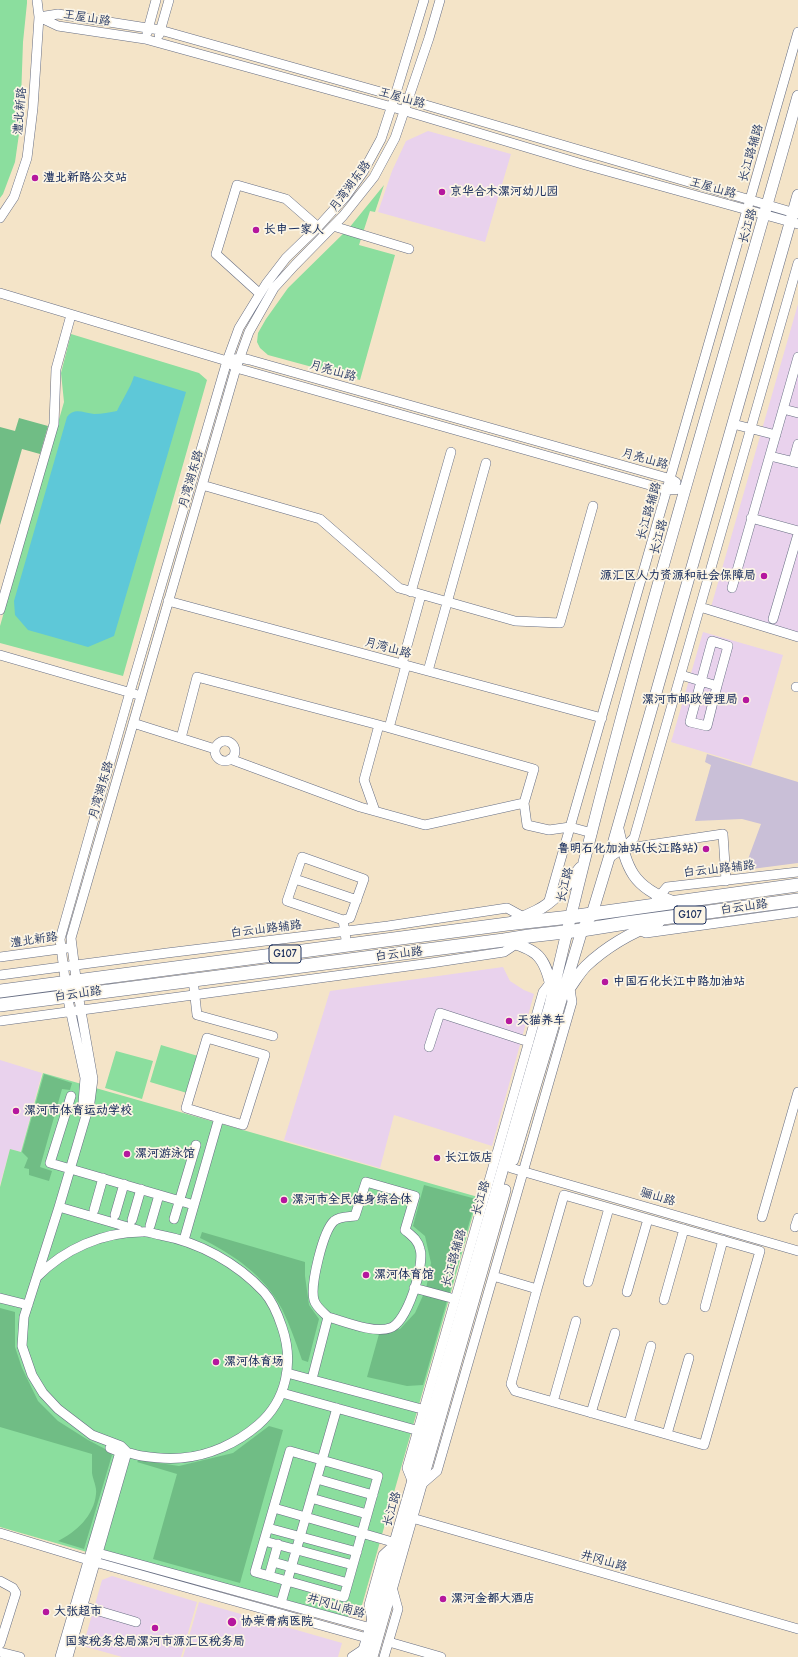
<!DOCTYPE html>
<html>
<head>
<meta charset="utf-8">
<style>
  body { margin:0 }
  canvas { display:block; background:#f4e4c8 }
</style>
</head>
<body>
<canvas width="798" height="1657"></canvas>
<script>
const context = document.querySelector('canvas').getContext('2d');
context.lineJoin = 'round';
function paint(path, color) { context.fillStyle = color; context.fill(path, 'evenodd'); }
function trace(path, color, width, dash) { context.strokeStyle = color; context.lineWidth = width; context.lineCap = dash ? 'butt' : 'round'; context.setLineDash(dash || []); context.stroke(path); }
function drawText(font, color, halo, rows, align = 'center') {
  context.font = font + ' "Comic Neue","LXGW WenKai TC",sans-serif'; context.lineWidth = 3.5; context.setLineDash([]); context.textBaseline = 'middle'; context.strokeStyle = halo; context.fillStyle = color; for (const [text, x, y, turn = 0] of rows) {
    context.save(); context.translate(x, y); context.rotate((+turn || 0) * Math.PI / 180); context.textAlign = isNaN(turn) ? turn : align; if (halo) context.strokeText(text, 0, 0); context.fillText(text, 0, 0); context.restore();
  }
}
paint(new Path2D(`
  M 428,131 L 511,154 L 485,242 L 378,212 L 392,171 L 406,141 Z
  M 798,304 L 798,633 L 711,607 Z
  M 703,632 L 783,655 L 751,766 L 671,742 Z
  M 503,967 L 510,981 L 524,990 L 534,994 L 492,1146 L 394,1115 L 380,1168 L 284,1140 L 330,991 Z
  M 0,1060 L 42,1073 L 21,1152 L 10,1149 L 0,1185 Z
  M 112,1576 L 197,1602 L 181,1657 L 122,1657 L 83,1646 L 102,1580 Z
  M 199,1602 L 342,1643 L 338,1657 L 183,1657 Z`), '#e9d2ed');
paint(new Path2D(`
  M 707,754 L 798,782 L 798,863 L 744,870 L 761,824 L 742,819 L 695,821 L 711,765 L 705,762 Z`), '#c9bfd7');
paint(new Path2D(`
  M 0,0 L 27,0 L 27,3 L 23,42 L 20,127 L 15,162 L 3,194 L 0,198 Z
  M 384,185 L 375,212 L 370,211 L 359,245 L 395,255 L 360,380 L 268,355 L 260,348 L 257,342 L 258,333 L 266,319 L 288,288 L 349,228 Z
  M 71,334 L 199,373 L 207,380 L 123,676 L 0,643 L 0,626 L 64,402 L 61,373 Z
  M 161,1045 L 198,1056 L 187,1093 L 150,1082 Z
  M 116,1051 L 153,1061 L 142,1099 L 105,1088 Z
  M 43,1073 L 478,1197 L 360,1612 L 347,1617 L 87,1552 L 0,1527 L 0,1187 L 10,1149 L 21,1152 Z`), '#8bde9e');
paint(new Path2D(`
  M 19,418 L 48,426 L 40,454 L 22,449 L 0,525 L 0,427 L 15,431 Z
  M 44,1074 L 72,1083 L 70,1090 L 62,1089 L 40,1167 L 52,1171 L 49,1181 L 29,1175 L 29,1169 L 24,1168 L 28,1158 L 22,1152 Z
  M 424,1185 L 476,1199 L 423,1385 L 407,1386 L 367,1377 L 379,1334 L 400,1329 L 415,1313 L 426,1289 L 431,1263 L 425,1236 L 413,1226 Z
  M 202,1232 L 305,1262 L 305,1276 L 309,1305 L 319,1319 L 308,1362 L 302,1360 C 296,1343 290,1325 282,1309 C 265,1276 233,1254 200,1238 Z
  M 0,1308 L 15,1312 L 15,1347 L 22,1368 L 38,1401 L 58,1421 L 88,1440 L 109,1451 L 112,1455 L 84,1549 L 58,1541 C 76,1532 94,1516 96,1494 C 97,1487 93,1480 92,1473 C 92,1466 92,1460 92,1454 L 0,1427 Z
  M 269,1426 L 283,1430 L 240,1583 L 153,1559 L 177,1474 L 137,1462 L 139,1460 L 179,1466 L 233,1453 Z`), '#70bd85');
paint(new Path2D(`
  M 134,376 L 186,392 L 114,636 L 88,647 L 28,630 L 15,615 L 14,601 L 67,417 C 74,407 84,413 94,414 C 102,414 110,412 117,411 C 123,398 130,389 134,376 Z`), '#5ec8d8');
const minor = new Path2D(`
  M 39,17 L 58,26 L 145,39 L 392,107 L 582,164 L 798,224
  M 39,17 L 58,14 L 160,30 L 395,96 L 798,214
  M 147,33 L 156,0
  M 159,35 L 169,0
  M 0,218 L 14,197 L 27,158 L 33,108 L 39,17 L 37,0
  M 333,226 L 409,249
  M 0,293 L 227,361 L 236,368 L 247,371 L 667,490 L 685,489
  M 259,293 L 216,254 L 237,185 L 286,199 L 318,227
  M 235,359 L 240,358 L 250,360 L 671,479 L 676,482
  M 783,409 L 798,413
  M 733,424 L 776,435
  M 770,456 L 798,463
  M 793,462 L 798,444
  M 202,485 L 320,519 L 399,588 L 515,621 L 560,623 L 593,506
  M 751,518 L 798,531
  M 732,588 L 798,357
  M 411,592 L 451,452
  M 168,601 L 602,718
  M 700,607 L 798,637
  M 0,610 L 54,424 L 56,369 L 71,315
  M 773,619 L 798,534
  M 0,655 L 135,694
  M 402,664 L 421,595
  M 428,671 L 486,463
  M 681,675 L 717,686 L 728,646 L 712,641 L 690,722 L 707,726 L 717,686
  M 796,687 L 798,687
  M 133,723 L 215,749
  M 389,728 L 406,665
  M 181,738 L 197,677 L 379,725 L 534,769 L 524,803 L 425,825 L 360,807 L 230,759
  M215 751a10 10 0 1 1 20 0a10 10 0 1 1-20 0Z
  M 524,803 L 527,825 L 549,830 L 570,827 L 592,833
  M 375,811 L 364,780 L 379,725
  M 622,849 L 723,834 L 726,881
  M 609,858 L 622,849 L 634,838 L 798,263
  M 295,879 L 357,900
  M 656,900 L 667,887 L 798,872
  M 548,904 L 798,32
  M 343,920 L 287,901 L 302,857 L 364,879 L 350,918 L 343,920 L 347,946
  M 636,929 L 646,933 L 798,912
  M 0,957 L 67,948
  M 0,975 L 167,953 L 388,926 L 507,908 L 527,919
  M 193,979 L 197,1015 L 273,1036
  M 0,1021 L 431,963 L 504,952 L 519,942
  M 429,1047 L 440,1013 L 529,1042
  M 71,1096 L 50,1163 L 194,1205
  M 83,1103 L 85,1078 L 67,995 L 60,939 L 130,692 L 227,361 L 239,328 L 266,284 L 286,258 L 318,227 L 346,196 L 363,172 L 381,139 L 395,96 L 424,0
  M 511,1168 L 798,1251
  M 59,1207 L 138,1230
  M 94,1210 L 103,1178
  M 115,1215 L 124,1184
  M 762,1217 L 798,1092
  M 174,1219 L 196,1145
  M 132,1220 L 141,1189
  M 150,1226 L 159,1195
  M 795,1227 L 798,1218
  M 184,1240 L 219,1118 L 186,1108 L 207,1038 L 265,1055 L 243,1125 L 219,1118
  M 493,1276 L 537,1289 L 511,1384 L 515,1391 L 704,1445 L 760,1251 L 564,1195 L 537,1289
  M 37,1277 C 64,1249 103,1232 142,1232 C 148,1231 154,1234 160,1235 C 199,1242 237,1263 264,1292 C 273,1302 278,1315 282,1327 C 294,1362 287,1400 258,1425 C 237,1443 209,1456 181,1458 C 169,1459 155,1458 142,1456 C 135,1455 129,1452 122,1452
  M 588,1282 L 609,1208
  M 414,1288 L 455,1299
  M 627,1292 L 648,1219
  M 0,1298 L 28,1305
  M 664,1300 L 684,1229
  M 705,1307 L 723,1240
  M 287,1373 L 429,1411
  M 312,1379 L 328,1317 C 323,1312 316,1307 314,1300 C 310,1285 323,1231 334,1221 C 340,1216 349,1217 355,1216 L 366,1182 L 415,1196 L 405,1230 C 412,1236 418,1240 420,1249 C 425,1265 407,1323 390,1328 C 374,1334 343,1321 328,1317
  M 282,1393 L 423,1432
  M 553,1402 L 576,1321
  M 591,1413 L 615,1333
  M 629,1423 L 651,1346
  M 667,1434 L 689,1358
  M 290,1451 L 378,1476 L 344,1597 L 255,1572 Z
  M 317,1479 L 373,1495
  M 413,1483 L 407,1468 L 543,992 L 554,978
  M 422,1484 L 437,1471 L 572,1002 L 569,982
  M 311,1498 L 367,1514
  M 274,1508 L 396,1543 L 383,1555 L 369,1605 L 372,1621
  M 405,1516 L 798,1629
  M 268,1528 L 357,1552
  M 0,1533 L 95,1562 L 367,1638 L 378,1636 L 371,1628 L 98,1553 L 93,1557
  M 264,1541 L 353,1565
  M 273,1562 L 348,1583
  M 269,1576 L 278,1544
  M 0,1581 L 13,1588 L 16,1593 L 0,1644
  M 281,1603 L 337,1408
  M 82,1606 L 136,1622
  M 389,1642 L 441,1657
  M 0,1652 L 20,1657
  M 60,1657 L 120,1452 L 110,1448
  M 68,1657 L 127,1452 L 121,1446 L 92,1435 L 58,1409 L 43,1393 L 32,1375 L 22,1346 L 24,1317 L 59,1207 L 90,1102 L 93,1079 L 78,994 L 71,938 L 236,368 L 249,332 L 274,288 L 295,265 L 343,216 L 374,177 L 395,138 L 429,38 L 440,0
  M 352,1657 L 364,1649
  M 384,1657 L 398,1609 L 392,1587`);
const major = new Path2D(`
  M 618,829 C 627,869 632,887 674,902
  M 512,922 C 520,918 528,915 536,911 C 555,902 568,884 580,868
  M 505,941 C 538,949 545,957 552,990
  M 569,989 C 575,981 579,973 586,966 C 607,946 632,932 659,922
  M 513,1160 L 582,930 L 592,914 L 609,858 L 798,195
  M 362,1657 L 550,1005 C 619,699 713,398 798,96
  M 372,1657 L 505,1190`);
const highway = new Path2D(`
  M 0,991 L 507,924 L 570,917 L 798,885
  M 0,1005 L 504,940 L 529,936 L 582,930 L 626,923 L 798,900`);
trace(minor, '#676e83', 10);
trace(major, '#676e83', 12);
trace(highway, '#676e83', 14);
trace(minor, '#fff', 9);
trace(major, '#fff', 11);
trace(highway, '#fff', 13);
for (const [x, y, r, color] of [
  [35,178,4,"#b5179e"],
  [442,192,4,"#b5179e"],
  [256,230,4,"#b5179e"],
  [764,576,4,"#b5179e"],
  [746,700,4,"#b5179e"],
  [706,849,4,"#b5179e"],
  [605,982,4,"#b5179e"],
  [509,1021,4,"#b5179e"],
  [16,1111,4,"#b5179e"],
  [127,1154,4,"#b5179e"],
  [437,1158,4,"#b5179e"],
  [284,1200,4,"#b5179e"],
  [366,1275,4,"#b5179e"],
  [216,1362,4,"#b5179e"],
  [443,1599,4,"#b5179e"],
  [46,1612,4,"#b5179e"],
  [232,1622,5,"#b5179e"],
  [155,1628,4,"#b5179e"]
]) { const dot = new Path2D(); dot.arc(x, y, r, 0, 2 * Math.PI); context.fillStyle = color; context.fill(dot); trace(dot, '#fcf5e5', 1.5); }
for (const [x, y, w] of [
  [690,915,32],
  [285,954,32]
]) { const box = new Path2D(); box.roundRect(x - w / 2, y - 9, w, 18, 3); context.fillStyle = '#fcf5e5'; context.fill(box); trace(box, '#1b2f5e', 1); }
drawText('bold 11px', '#1b2f5e', null, [
  ["G107",690,915],
  ["G107",285,954]
]);
drawText('12px', '#1b2f5e', '#fcf5e5', [
  ["王屋山路",87,18,9],
  ["王屋山路",402,98,16],
  ["澧北新路",20,111,-85],
  ["长江路辅路",751,153,-74],
  ["月湾湖东路",350,186,-53],
  ["王屋山路",713,188,16],
  ["长江路",748,226,-74],
  ["月亮山路",333,371,16],
  ["月亮山路",645,459,16],
  ["月湾湖东路",191,479,-74],
  ["长江路辅路",649,511,-74],
  ["长江路",659,537,-75],
  ["月湾山路",388,648,15],
  ["月湾湖东路",101,790,-74],
  ["白云山路辅路",719,869,-6],
  ["长江路",565,885,-76],
  ["白云山路",744,907,-8],
  ["白云山路辅路",266,929,-7],
  ["澧北新路",34,940,-8],
  ["白云山路",399,954,-7],
  ["白云山路",78,994,-8],
  ["骊山路",658,1197,16],
  ["长江路",481,1198,-74],
  ["长江路辅路",454,1258,-74],
  ["长江路",392,1509,-74],
  ["井冈山路",604,1561,16],
  ["井冈山南路",336,1606,16]
]);
drawText('bold 12px', '#1b2f5e', '#fcf5e5', [
  ["澧北新路公交站",43,178],
  ["京华合木漯河幼儿园",450,192],
  ["长申一家人",264,230],
  ["源汇区人力资源和社会保障局",756,576,"right"],
  ["漯河市邮政管理局",738,700,"right"],
  ["鲁明石化加油站(长江路站)",698,849,"right"],
  ["中国石化长江中路加油站",613,982],
  ["天猫养车",517,1021],
  ["漯河市体育运动学校",24,1111],
  ["漯河游泳馆",135,1154],
  ["长江饭店",445,1158],
  ["漯河市全民健身综合体",292,1200],
  ["漯河体育馆",374,1275],
  ["漯河体育场",224,1362],
  ["漯河金都大酒店",451,1599],
  ["大张超市",54,1612],
  ["协荣骨病医院",241,1622],
  ["国家税务总局漯河市源汇区税务局",155,1642,"center"]
], 'left');
</script>
</body>
</html>
